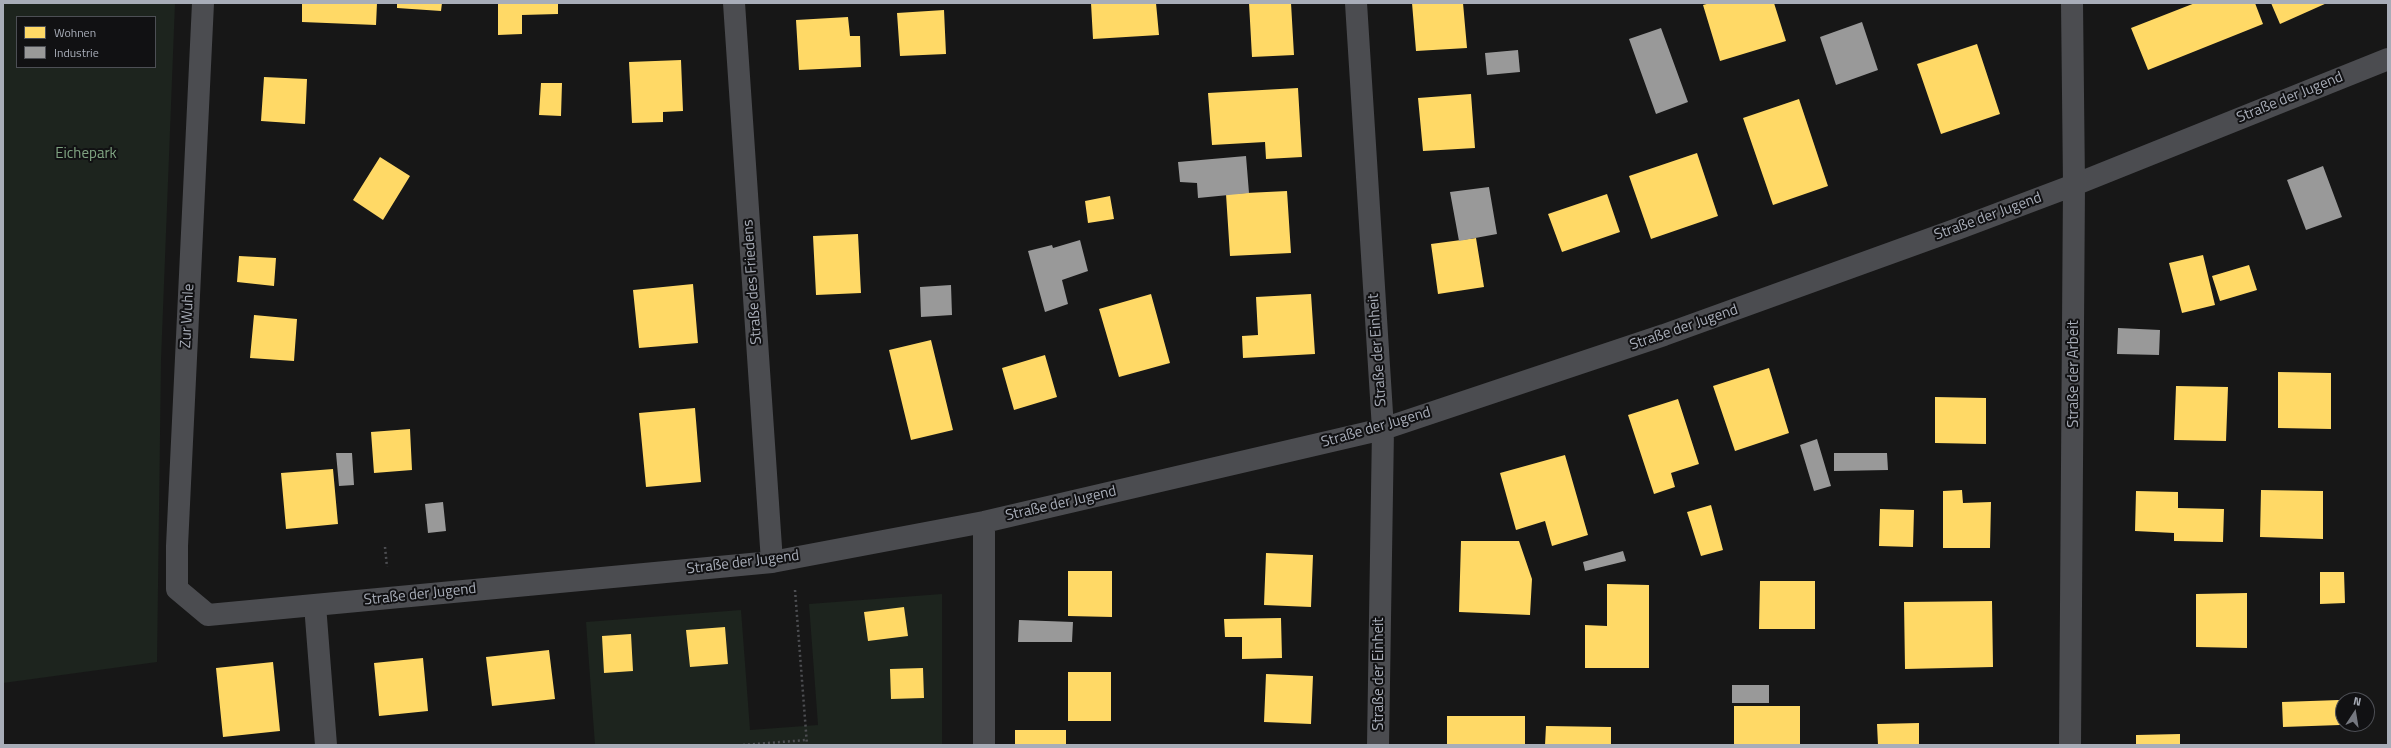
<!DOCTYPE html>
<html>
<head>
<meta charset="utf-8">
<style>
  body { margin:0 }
  #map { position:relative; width:2391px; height:748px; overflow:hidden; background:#171717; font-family:"Titillium Web",sans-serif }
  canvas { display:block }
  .frame { position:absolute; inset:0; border:4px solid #a8adb8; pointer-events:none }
  .legend { position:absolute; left:16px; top:16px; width:140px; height:52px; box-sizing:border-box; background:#111113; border:1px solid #4d4f55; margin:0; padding:5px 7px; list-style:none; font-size:12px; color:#a8adb8 }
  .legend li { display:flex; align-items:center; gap:8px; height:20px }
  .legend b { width:20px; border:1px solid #4d4f55 }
  .north { position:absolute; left:2335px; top:692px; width:40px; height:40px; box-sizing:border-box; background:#111113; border:1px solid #4d4f55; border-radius:50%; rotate:12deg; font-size:11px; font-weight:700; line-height:16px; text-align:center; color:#a8adb8 }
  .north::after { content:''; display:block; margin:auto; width:14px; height:18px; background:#757880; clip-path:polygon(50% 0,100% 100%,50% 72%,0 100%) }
</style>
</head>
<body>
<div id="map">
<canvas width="2391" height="748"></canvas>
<div class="frame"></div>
<ul class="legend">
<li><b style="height:11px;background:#ffd966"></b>Wohnen</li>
<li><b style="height:11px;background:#999"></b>Industrie</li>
</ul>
<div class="north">N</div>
</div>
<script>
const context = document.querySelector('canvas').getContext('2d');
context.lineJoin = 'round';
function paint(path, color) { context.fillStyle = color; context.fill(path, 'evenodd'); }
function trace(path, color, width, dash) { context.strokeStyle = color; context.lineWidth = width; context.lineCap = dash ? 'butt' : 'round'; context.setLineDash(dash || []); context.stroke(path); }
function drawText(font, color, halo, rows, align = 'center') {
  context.font = font + ' "Titillium Web",sans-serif'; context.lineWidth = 4; context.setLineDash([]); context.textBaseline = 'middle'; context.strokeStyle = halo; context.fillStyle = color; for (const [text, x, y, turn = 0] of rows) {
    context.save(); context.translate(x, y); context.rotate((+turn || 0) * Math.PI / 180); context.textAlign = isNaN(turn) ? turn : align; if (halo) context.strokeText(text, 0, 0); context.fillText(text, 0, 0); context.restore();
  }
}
paint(new Path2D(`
  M 3,3 L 175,3 L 161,360 L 157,662 L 3,683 ZM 17,17 L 155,17 L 155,67 L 17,67 Z
  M 942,594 L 942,745 L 595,745 L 586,622 L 741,610 L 750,730 L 818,725 L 809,604 Z`), '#1d241e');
paint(new Path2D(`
  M 302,3 L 377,3 L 376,25 L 302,22 Z
  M 397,3 L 442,3 L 441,11 L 397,8 Z
  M 498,3 L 558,3 L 558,14 L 522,15 L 522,34 L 498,35 Z
  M 1091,3 L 1156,3 L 1159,35 L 1093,39 Z
  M 1249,3 L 1291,3 L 1294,55 L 1252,57 Z
  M 1412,3 L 1463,3 L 1467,48 L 1416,51 Z
  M 1710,3 L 1774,3 L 1786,41 L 1720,61 L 1703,5 Z
  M 2195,3 L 2255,3 L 2263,24 L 2148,70 L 2131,28 Z
  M 2271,3 L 2327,3 L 2280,24 Z
  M 944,10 L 946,54 L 900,56 L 897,13 Z
  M 848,17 L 850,36 L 860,36 L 861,67 L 799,70 L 796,20 Z
  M 1977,44 L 2000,114 L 1941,134 L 1917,64 Z
  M 681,60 L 683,111 L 663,112 L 663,122 L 632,123 L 629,62 Z
  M 264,77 L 307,79 L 305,124 L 261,121 Z
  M 541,83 L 562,83 L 561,116 L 539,115 Z
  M 1298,88 L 1302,157 L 1266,159 L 1265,142 L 1212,145 L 1208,93 Z
  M 1471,94 L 1475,148 L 1423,151 L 1418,98 Z
  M 1799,99 L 1828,186 L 1773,205 L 1743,118 Z
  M 1697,153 L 1718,216 L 1651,239 L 1629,176 Z
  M 380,157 L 410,176 L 383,220 L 353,200 Z
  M 1287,191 L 1291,253 L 1230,256 L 1226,194 Z
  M 1607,194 L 1620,232 L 1562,252 L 1548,214 Z
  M 1110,196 L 1114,219 L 1088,223 L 1085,201 Z
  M 858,234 L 861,293 L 816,295 L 813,236 Z
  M 1476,238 L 1484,287 L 1438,294 L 1431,244 Z
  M 2203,255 L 2215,305 L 2182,313 L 2169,263 Z
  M 239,256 L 276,258 L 274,286 L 237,282 Z
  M 2249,265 L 2257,290 L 2220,301 L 2212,276 Z
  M 693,284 L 698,343 L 639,348 L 633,290 Z
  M 1151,294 L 1170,363 L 1119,377 L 1099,309 Z
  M 1311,294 L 1315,354 L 1243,358 L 1242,336 L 1258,335 L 1256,297 Z
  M 254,315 L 297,319 L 294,361 L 250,358 Z
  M 931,340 L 953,430 L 911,440 L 889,350 Z
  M 1045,355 L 1057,397 L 1014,410 L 1002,368 Z
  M 1769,368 L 1789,433 L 1735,451 L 1713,386 Z
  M 2278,372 L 2331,373 L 2331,429 L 2278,428 Z
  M 2176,386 L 2228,387 L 2226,441 L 2174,440 Z
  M 1935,397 L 1986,398 L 1986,444 L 1935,443 Z
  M 1678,399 L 1699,464 L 1671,473 L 1675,487 L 1654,494 L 1628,415 Z
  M 695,408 L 701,482 L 646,487 L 639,413 Z
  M 410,429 L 412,470 L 374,473 L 371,432 Z
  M 1565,455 L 1588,535 L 1552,546 L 1545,521 L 1516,530 L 1500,473 Z
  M 333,469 L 338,524 L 286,529 L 281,473 Z
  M 1962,490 L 1963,503 L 1991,502 L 1990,548 L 1943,548 L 1943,491 Z
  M 2261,490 L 2323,491 L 2323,539 L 2260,537 Z
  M 2136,491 L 2178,492 L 2178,508 L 2224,509 L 2223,542 L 2174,541 L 2174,533 L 2135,531 Z
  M 1711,505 L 1723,550 L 1701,556 L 1687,512 Z
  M 1880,509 L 1914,510 L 1913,547 L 1879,546 Z
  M 1461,541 L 1519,541 L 1532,579 L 1530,615 L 1459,612 Z
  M 1266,553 L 1313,555 L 1311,607 L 1264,605 Z
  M 1068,571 L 1112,571 L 1112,617 L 1068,616 Z
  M 2320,572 L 2344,572 L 2345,603 L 2320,604 Z
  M 1760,581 L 1815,581 L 1815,629 L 1759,629 Z
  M 1607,584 L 1649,585 L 1649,668 L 1585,668 L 1585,625 L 1607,626 Z
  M 2247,593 L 2247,648 L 2196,647 L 2196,594 Z
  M 1992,601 L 1993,667 L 1905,669 L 1904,602 Z
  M 904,607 L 908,636 L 868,641 L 864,612 Z
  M 1281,618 L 1282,658 L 1242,659 L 1242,637 L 1225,637 L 1224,619 Z
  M 725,627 L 728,664 L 690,667 L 686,630 Z
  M 631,634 L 633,671 L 604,673 L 602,636 Z
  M 549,650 L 555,699 L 492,706 L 486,657 Z
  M 423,658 L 428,711 L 379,716 L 374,663 Z
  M 273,662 L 280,731 L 223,737 L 216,668 Z
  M 923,668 L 924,698 L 891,699 L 890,669 Z
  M 1068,672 L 1111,672 L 1111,721 L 1068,721 Z
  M 1266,674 L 1313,676 L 1311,724 L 1264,722 Z
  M 2339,700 L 2340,725 L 2283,727 L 2282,702 Z
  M 1734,706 L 1800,706 L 1800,745 L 1734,745 Z
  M 1447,716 L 1525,716 L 1525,745 L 1447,745 Z
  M 1919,723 L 1919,745 L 1878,745 L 1877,724 Z
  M 1546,726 L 1611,727 L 1611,745 L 1545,745 Z
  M 1015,730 L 1066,730 L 1066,745 L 1015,745 Z
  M 2180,734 L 2180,745 L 2136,745 L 2136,735 Z`), '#ffd966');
paint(new Path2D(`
  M 1862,22 L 1878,70 L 1836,85 L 1820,37 Z
  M 1661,28 L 1688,102 L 1656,114 L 1629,39 Z
  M 1518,50 L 1520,72 L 1487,75 L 1485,53 Z
  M 1246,156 L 1249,193 L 1198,198 L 1197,183 L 1180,182 L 1178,162 Z
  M 2323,166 L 2342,217 L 2306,230 L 2287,180 Z
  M 1489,187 L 1497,234 L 1459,241 L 1450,192 Z
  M 1080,240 L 1088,271 L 1062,280 L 1068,304 L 1045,312 L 1028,251 L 1052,245 L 1053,248 Z
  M 951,285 L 952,315 L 921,317 L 920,287 Z
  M 2118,328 L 2160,330 L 2159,355 L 2117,354 Z
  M 1817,439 L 1831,486 L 1814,491 L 1800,445 Z
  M 336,453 L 352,453 L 354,485 L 339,486 Z
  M 1834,453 L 1887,453 L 1888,470 L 1834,471 Z
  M 443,502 L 446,531 L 428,533 L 425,504 Z
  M 1623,551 L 1626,561 L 1585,571 L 1583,562 Z
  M 1019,620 L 1073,622 L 1072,642 L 1018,642 Z
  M 1732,685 L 1769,685 L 1769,703 L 1732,703 Z`), '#999');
trace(new Path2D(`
  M 385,547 L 387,567
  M 795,590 L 807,745
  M 743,745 L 806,740`), '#4d4e52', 2.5, [2, 3]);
trace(new Path2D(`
  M 203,3 L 177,546 L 177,589 L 208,615 L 772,562 L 984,522 L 1383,429 L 1664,335 L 1960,228 L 2074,185 L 2388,59
  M 734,3 L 772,562
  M 1356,3 L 1383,429 L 1378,745
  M 984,522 L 984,745
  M 315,605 L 326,745
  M 2070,745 L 2074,185 L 2072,3`), '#4b4c50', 22);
drawText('15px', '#a8adb8', '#111113', [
  ["Straße der Jugend",2290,98,-22],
  ["Straße der Jugend",1988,217,-20],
  ["Straße des Friedens",753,282,-94],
  ["Zur Wuhle",188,316,-87],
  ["Straße der Jugend",1684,328,-19],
  ["Straße der Einheit",1378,350,-94],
  ["Straße der Arbeit",2074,374,-90],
  ["Straße der Jugend",1376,428,-16],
  ["Straße der Jugend",1061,504,-13],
  ["Straße der Jugend",743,563,-7],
  ["Straße der Jugend",420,595,-6],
  ["Straße der Einheit",1379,674,-90]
]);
drawText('15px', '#7fa381', '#111113', [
  ["Eichepark",86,154]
]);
</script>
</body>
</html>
